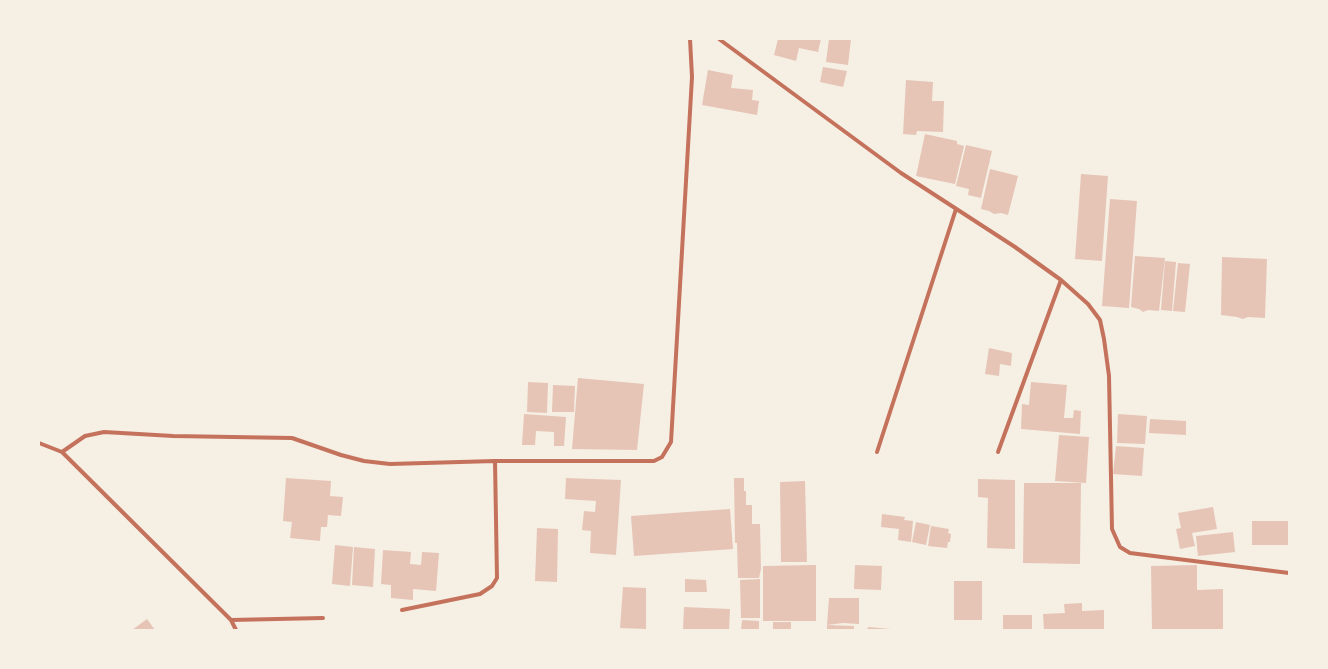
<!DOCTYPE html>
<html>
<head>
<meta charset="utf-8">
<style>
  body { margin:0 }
  #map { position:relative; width:1328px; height:669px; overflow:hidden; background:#f6efe4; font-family:"Fira Sans",sans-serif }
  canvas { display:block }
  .frame { position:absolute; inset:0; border:40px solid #f6efe4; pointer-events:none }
</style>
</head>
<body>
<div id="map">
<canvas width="1328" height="669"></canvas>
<div class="frame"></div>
</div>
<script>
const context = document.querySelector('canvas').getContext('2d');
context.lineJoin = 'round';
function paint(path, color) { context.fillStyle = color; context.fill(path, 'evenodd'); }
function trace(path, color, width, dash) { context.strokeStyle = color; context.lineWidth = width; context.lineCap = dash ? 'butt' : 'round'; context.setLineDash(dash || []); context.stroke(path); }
paint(new Path2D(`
  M 778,39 L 821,39 L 818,52 L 799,48 L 796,61 L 774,55 Z
  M 829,39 L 851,39 L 848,65 L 826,62 Z
  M 823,67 L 847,71 L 843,87 L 820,82 Z
  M 708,70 L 733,75 L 731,88 L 753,90 L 752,100 L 759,101 L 757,115 L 702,105 Z
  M 906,80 L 933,82 L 932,101 L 944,101 L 943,132 L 917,131 L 916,135 L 903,134 Z
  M 925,134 L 957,141 L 957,144 L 964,146 L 955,184 L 916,176 Z
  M 966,145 L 992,151 L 981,198 L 968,195 L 969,189 L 956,186 Z
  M 990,169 L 1018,176 L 1008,215 L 1001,213 L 994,214 L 989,211 L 981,209 Z
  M 1081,174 L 1108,176 L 1102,261 L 1075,259 Z
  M 1110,199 L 1137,201 L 1129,308 L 1102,306 Z
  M 1135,256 L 1165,258 L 1159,311 L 1148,310 L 1143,312 L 1139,309 L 1131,307 Z
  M 1222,257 L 1267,259 L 1265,318 L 1248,317 L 1243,319 L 1237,317 L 1221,315 Z
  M 1165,261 L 1176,262 L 1172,311 L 1161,310 Z
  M 1178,263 L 1190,264 L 1185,312 L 1173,311 Z
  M 989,348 L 1012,353 L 1011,366 L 1000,364 L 999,376 L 985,374 Z
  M 578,378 L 644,384 L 637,450 L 572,449 Z
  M 528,382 L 548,383 L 547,413 L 527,412 Z
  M 1031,382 L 1067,385 L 1064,418 L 1073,418 L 1074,410 L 1081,411 L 1080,434 L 1021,429 L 1022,404 L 1029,405 Z
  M 553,385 L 575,386 L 574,412 L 552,412 Z
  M 524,414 L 566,417 L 564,446 L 554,446 L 554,432 L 536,431 L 535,445 L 522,445 Z
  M 1118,414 L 1147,416 L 1145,444 L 1117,443 Z
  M 1150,419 L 1186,421 L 1186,435 L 1149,433 Z
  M 1059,435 L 1089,437 L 1086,483 L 1055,481 Z
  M 1116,446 L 1144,448 L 1142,476 L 1113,474 Z
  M 286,478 L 331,481 L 330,496 L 343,497 L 341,516 L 328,515 L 327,527 L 321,527 L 320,541 L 290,538 L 292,522 L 283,521 Z
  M 566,478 L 621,480 L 616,555 L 590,553 L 591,531 L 582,530 L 584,511 L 595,512 L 596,501 L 565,499 Z
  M 734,478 L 744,478 L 744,491 L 746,491 L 746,505 L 752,505 L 752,524 L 760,524 L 761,569 L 759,578 L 738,578 L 737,543 L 735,543 Z
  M 978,479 L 1015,480 L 1015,549 L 987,548 L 988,498 L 978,497 Z
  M 805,481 L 807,562 L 781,562 L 780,482 Z
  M 1024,483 L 1081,483 L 1080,564 L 1023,563 Z
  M 1213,507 L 1217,529 L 1192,533 L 1195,546 L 1180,549 L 1176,529 L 1181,528 L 1178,513 Z
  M 730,509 L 733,549 L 634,556 L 631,516 Z
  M 882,514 L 905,517 L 904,520 L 913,521 L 911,542 L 898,540 L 899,529 L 881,527 Z
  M 1252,521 L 1289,521 L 1288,545 L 1252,545 Z
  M 916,522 L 930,525 L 926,545 L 912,542 Z
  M 931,526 L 949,529 L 948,533 L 951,534 L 950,542 L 948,542 L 947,548 L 928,546 Z
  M 537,528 L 558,529 L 557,582 L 535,581 Z
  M 1233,532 L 1235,552 L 1198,556 L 1196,536 Z
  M 335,545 L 353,547 L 350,586 L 332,584 Z
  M 354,547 L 375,549 L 373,587 L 352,585 Z
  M 383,550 L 411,552 L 410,564 L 421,565 L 422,552 L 439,553 L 436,591 L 413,589 L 413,600 L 391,598 L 391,585 L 381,584 Z
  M 816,565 L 816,621 L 763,621 L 763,566 Z
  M 855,565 L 882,566 L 881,590 L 854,589 Z
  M 1197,565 L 1197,590 L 1223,589 L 1223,630 L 1152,630 L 1151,566 Z
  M 685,579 L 706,580 L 707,592 L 685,592 Z
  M 760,579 L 760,618 L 741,618 L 740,580 Z
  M 954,581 L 982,581 L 982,620 L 954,620 Z
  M 623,587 L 646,588 L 646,629 L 620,628 Z
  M 829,598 L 859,598 L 859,624 L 843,623 L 827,625 Z
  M 1082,603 L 1082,611 L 1104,610 L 1104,630 L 1044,630 L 1043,614 L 1065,613 L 1064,604 Z
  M 684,607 L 730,609 L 729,630 L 683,630 Z
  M 1003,615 L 1032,615 L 1032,630 L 1003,630 Z
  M 147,619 L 155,630 L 132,630 Z
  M 742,620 L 759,621 L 759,630 L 741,630 Z
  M 773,622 L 791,622 L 791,630 L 773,630 Z
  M 827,625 L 854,626 L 854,630 L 827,630 Z
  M 868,627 L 891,629 L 891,630 L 867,630 Z`), '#e6c5b7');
trace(new Path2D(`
  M 719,39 L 901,173 L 1015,247 L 1061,280 L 1088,304 L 1100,320 L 1104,339 L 1109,376 L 1112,529 L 1120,547 L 1130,553 L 1289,573
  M 39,443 L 62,452 L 231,620 L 323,618
  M 62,452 L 85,436 L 104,432 L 173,436 L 292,438 L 341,455 L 364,461 L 390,464 L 495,461 L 654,461 L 662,457 L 671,442 L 692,77 L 690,39
  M 877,452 L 956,209
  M 998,452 L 1061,280
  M 402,610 L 480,594 L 492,586 L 497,578 L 495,461
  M 231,620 L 236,630`), '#c5725c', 4);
</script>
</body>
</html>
